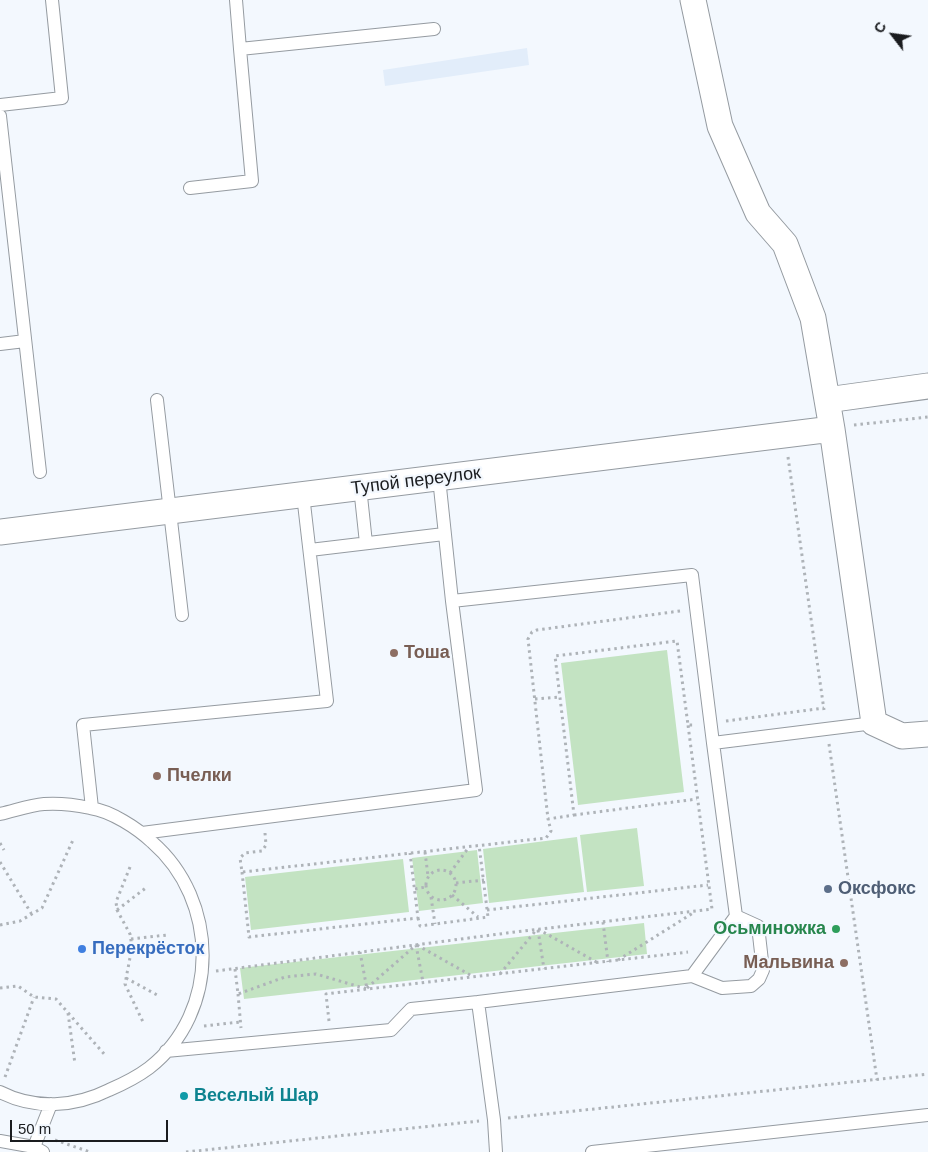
<!DOCTYPE html>
<html>
<head>
<meta charset="utf-8">
<style>
  body { margin:0 }
  #map { position:relative; width:928px; height:1152px; overflow:hidden; background:#f3f8fe; font-family:Helvetica,sans-serif }
  canvas { display:block }
  .north { position:absolute; left:868px; top:10px; width:50px; height:50px; -webkit-text-stroke:4px #f3f8fe; paint-order:stroke; rotate:300deg; font-size:14px; font-weight:700; line-height:20px; text-align:center; color:#1a1c1f }
  .north::after { content:''; display:block; margin:auto; width:18px; height:22px; background:#1a1c1f; clip-path:polygon(50% 0,100% 100%,50% 72%,0 100%) }
  .scale { position:absolute; left:10px; top:1120px; width:158px; height:22px; box-sizing:border-box; border:2px solid #1a1c1f; border-top:0; padding-left:6px; font-size:15px; line-height:18px; white-space:nowrap; color:#1a1c1f; -webkit-text-stroke:4px #f3f8fe; paint-order:stroke }
</style>
</head>
<body>
<div id="map">
<canvas width="928" height="1152"></canvas>
<div class="north">С</div>
<div class="scale">50 m</div>
</div>
<script>
const context = document.querySelector('canvas').getContext('2d');
context.lineJoin = 'round';
function paint(path, color) { context.fillStyle = color; context.fill(path, 'evenodd'); }
function trace(path, color, width, dash) { context.strokeStyle = color; context.lineWidth = width; context.lineCap = dash ? 'butt' : 'round'; context.setLineDash(dash || []); context.stroke(path); }
function drawText(font, color, halo, rows, align = 'center') {
  context.font = font + ' Helvetica,sans-serif'; context.lineWidth = 4.5; context.setLineDash([]); context.textBaseline = 'middle'; context.strokeStyle = halo; context.fillStyle = color; for (const [text, x, y, turn = 0] of rows) {
    context.save(); context.translate(x, y); context.rotate((+turn || 0) * Math.PI / 180); context.textAlign = isNaN(turn) ? turn : align; if (halo) context.strokeText(text, 0, 0); context.fillText(text, 0, 0); context.restore();
  }
}
paint(new Path2D(`
  M 527,48 L 529,65 L 385,86 L 383,70 Z`), '#e2edfa');
paint(new Path2D(`
  M 667,650 L 684,792 L 578,805 L 561,663 Z
  M 637,828 L 644,886 L 587,892 L 580,835 Z
  M 577,837 L 584,892 L 489,903 L 483,849 Z
  M 477,850 L 483,903 L 419,911 L 412,858 Z
  M 403,859 L 409,912 L 251,930 L 245,877 Z
  M 644,923 L 647,954 L 244,999 L 240,968 Z`), '#c3e3c2');
const service = new Path2D(`
  M 236,0 L 240,49
  M 0,105 L 62,98 L 52,0
  M 0,116 L 40,472
  M 190,188 L 252,181 L 240,49 L 434,29
  M 0,344 L 25,341
  M 157,400 L 182,615
  M 439,478 L 452,601 L 692,575 L 713,743
  M 360,487 L 366,543
  M 310,550 L 444,534
  M 92,808 L 83,725 L 327,701 L 303,495
  M 0,814 C 14,811 30,805 44,804 C 58,803 76,805 90,808 C 111,811 137,828 152,842 C 219,900 221,1012 149,1068 C 137,1077 123,1084 109,1090 C 75,1107 35,1110 0,1092
  M 142,833 L 476,790 L 452,601
  M 692,976 L 736,916
  M 478,1002 L 692,976 L 722,988 L 751,986 L 759,979 L 763,970 L 758,926 L 736,916 L 713,743 L 874,723
  M 166,1051 L 391,1030 L 411,1009 L 478,1002 L 494,1120 L 496,1152
  M 0,1141 L 34,1147 L 43,1152
  M 34,1147 L 51,1104
  M 592,1152 L 928,1115`);
const minor = new Path2D(`
  M 693,0 L 720,126 L 758,213 L 785,244 L 813,318 L 832,429 L 874,723 L 902,736 L 928,734
  M 827,400 L 928,386
  M 0,532 L 832,429`);
trace(service, '#959ba1', 14);
trace(minor, '#959ba1', 27);
trace(new Path2D(`
  M 854,425 L 928,417
  M 788,457 L 824,710
  M 680,611 L 537,630 L 532,632 L 528,639 L 548,819 L 574,815 L 555,656 L 677,641 L 688,725 L 695,725
  M 535,699 L 560,697
  M 726,721 L 824,708
  M 829,744 L 877,1080
  M 574,815 L 697,799
  M 265,833 L 266,845 L 262,851 L 245,853 L 240,858 L 242,872 L 546,838 L 551,831 L 548,819
  M 0,843 L 4,850
  M 425,852 L 428,876
  M 0,862 L 31,913
  M 130,867 L 116,902 L 117,910 L 130,934 L 132,947 L 125,984 L 143,1022
  M426 885a15 15 0 1 1 30 0a15 15 0 1 1-30 0Z
  M 242,872 L 249,937 L 418,918 L 410,853
  M 450,873 L 469,847
  M 456,883 L 484,880
  M 415,889 L 426,887
  M 452,895 L 478,917
  M 431,897 L 435,924
  M 117,910 L 147,887
  M 487,910 L 708,885
  M 418,918 L 420,926 L 488,917 L 479,845
  M 603,922 L 608,962
  M 0,925 L 20,921 L 42,908 L 73,840
  M 538,929 L 598,963
  M 538,930 L 544,969
  M 131,939 L 167,935
  M 417,945 L 472,976
  M 618,960 L 693,913
  M 235,969 L 238,994 L 285,977 L 316,974 L 367,989 L 688,952
  M 216,971 L 507,933 L 712,909 L 688,725
  M 500,974 L 537,929
  M 126,978 L 159,996
  M 0,988 L 18,986 L 34,997 L 56,999 L 105,1055
  M 367,988 L 416,945 L 423,982
  M 238,994 L 241,1028
  M 68,1013 L 75,1064
  M 329,1021 L 326,994 L 367,989 L 360,952
  M 204,1026 L 240,1022
  M 5,1077 L 34,997
  M 508,1118 L 928,1074
  M 55,1140 L 90,1152
  M 186,1152 L 479,1121`), '#aeb3b8', 3, [2.5, 4]);
trace(service, '#fff', 12);
trace(minor, '#fff', 25);
for (const [x, y, r, color] of [
  [394,653,5,"#8d6e63"],
  [157,776,5,"#8d6e63"],
  [828,889,5,"#5c6f8a"],
  [836,929,5,"#2e9e5b"],
  [82,949,5,"#3f7fe0"],
  [844,963,5,"#8d6e63"],
  [184,1096,5,"#0f9aa8"]
]) { const dot = new Path2D(); dot.arc(x, y, r, 0, 2 * Math.PI); context.fillStyle = color; context.fill(dot); trace(dot, '#f3f8fe', 2); }
drawText('18px', '#1a1c1f', '#f3f8fe', [
  ["Тупой переулок",416,481,-7]
]);
drawText('bold 18px', '#785e54', '#f3f8fe', [
  ["Тоша",404,653],
  ["Пчелки",167,776],
  ["Мальвина",834,963,"right"]
], 'left');
drawText('bold 18px', '#4e5e75', '#f3f8fe', [
  ["Оксфокс",838,889]
], 'left');
drawText('bold 18px', '#27864d', '#f3f8fe', [
  ["Осьминожка",826,929]
], 'right');
drawText('bold 18px', '#366cbe', '#f3f8fe', [
  ["Перекрёсток",92,949]
], 'left');
drawText('bold 18px', '#0d838f', '#f3f8fe', [
  ["Веселый Шар",194,1096]
], 'left');
</script>
</body>
</html>
